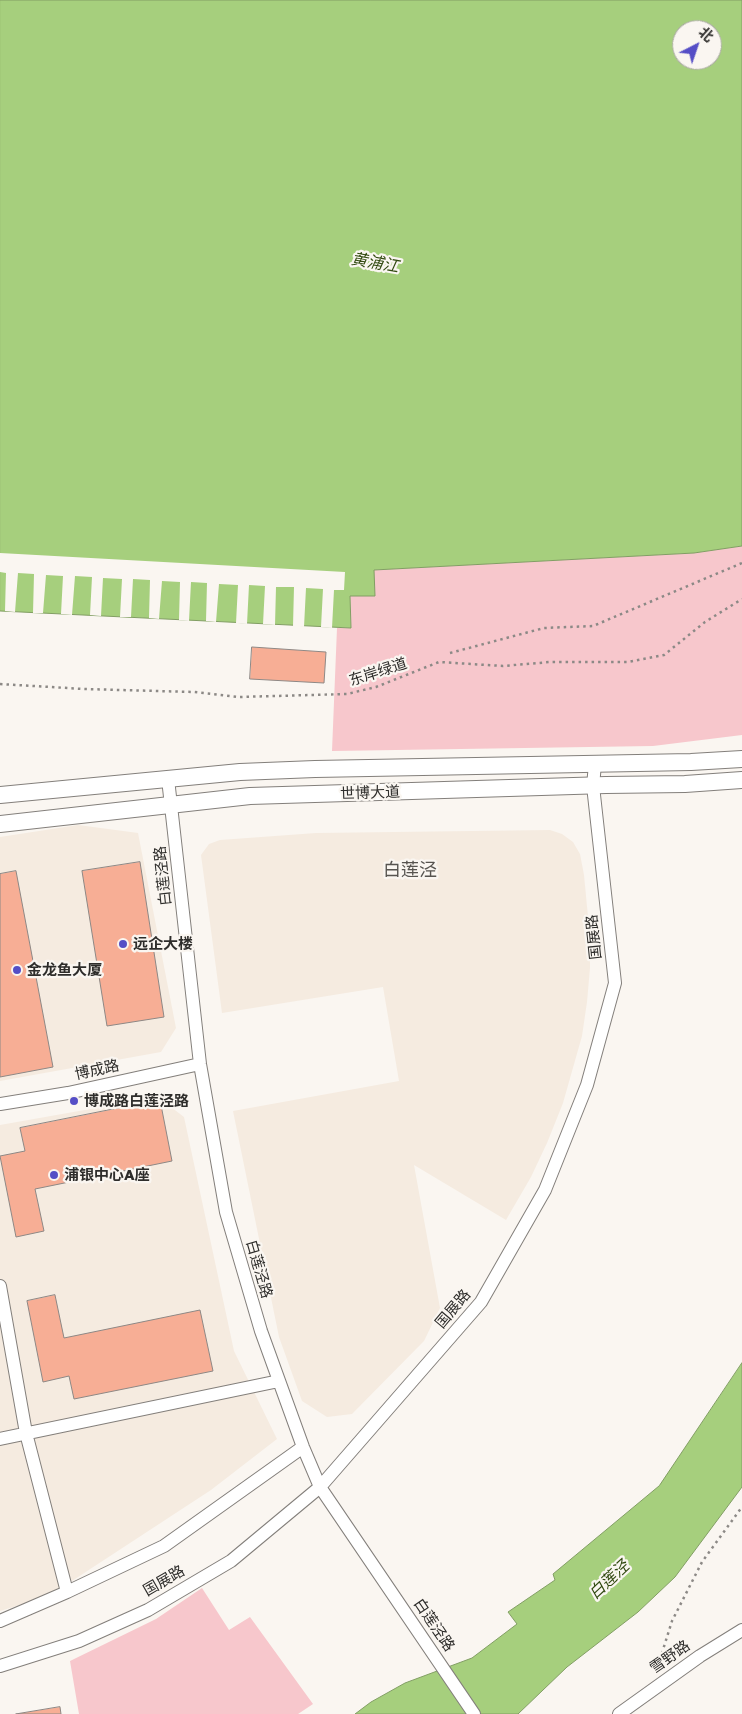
<!DOCTYPE html>
<html>
<head>
<meta charset="utf-8">
<style>
  body { margin:0 }
  #map { position:relative; width:742px; height:1714px; overflow:hidden; background:#faf6f1; font-family:"Golos Text","Noto Sans SC",sans-serif }
  canvas { display:block }
  .north { position:absolute; left:672px; top:20px; width:50px; height:50px; box-sizing:border-box; background:#faf6f1; border:1px solid #a8a6a2; border-radius:50%; rotate:41deg; font-size:14px; font-weight:700; line-height:20px; text-align:center; color:#2e2d2b }
  .north::after { content:''; display:block; margin:auto; width:18px; height:22px; background:#554ec6; clip-path:polygon(50% 0,100% 100%,50% 72%,0 100%) }
</style>
</head>
<body>
<div id="map">
<canvas width="742" height="1714"></canvas>
<div class="north">北</div>
</div>
<script>
const context = document.querySelector('canvas').getContext('2d');
context.lineJoin = 'round';
function paint(path, color) { context.fillStyle = color; context.fill(path, 'evenodd'); }
function trace(path, color, width, dash) { context.strokeStyle = color; context.lineWidth = width; context.lineCap = dash ? 'butt' : 'round'; context.setLineDash(dash || []); context.stroke(path); }
function drawText(font, color, halo, rows, align = 'center') {
  context.font = font + ' "Golos Text","Noto Sans SC",sans-serif'; context.lineWidth = 4.5; context.setLineDash([]); context.textBaseline = 'middle'; context.strokeStyle = halo; context.fillStyle = color; for (const [text, x, y, turn = 0] of rows) {
    context.save(); context.translate(x, y); context.rotate((+turn || 0) * Math.PI / 180); context.textAlign = isNaN(turn) ? turn : align; if (halo) context.strokeText(text, 0, 0); context.fillText(text, 0, 0); context.restore();
  }
}
paint(new Path2D(`
  M 78,825 L 138,833 L 176,1028 L 161,1052 L 0,1081 L 0,837 Z
  M 550,830 L 562,834 L 573,842 L 580,854 L 584,875 L 590,938 L 590,968 L 587,1002 L 582,1036 L 563,1103 L 547,1143 L 531,1177 L 506,1220 L 414,1165 L 440,1308 L 424,1341 L 352,1414 L 327,1417 L 302,1401 L 279,1337 L 233,1111 L 399,1081 L 383,987 L 222,1013 L 201,855 L 209,844 L 220,840 L 316,833 Z
  M 158,1097 L 184,1117 L 234,1351 L 277,1439 L 211,1490 L 49,1596 L 0,1611 L 0,1125 Z`), '#f5ebe0');
paint(new Path2D(`
  M 742,546 L 742,735 L 653,746 L 332,751 L 337,628 L 351,628 L 350,595 L 373,570 L 694,553 Z
  M 202,1588 L 229,1630 L 250,1617 L 313,1704 L 298,1714 L 79,1714 L 70,1661 L 156,1619 Z`), '#f7c7cc');
const water = new Path2D(`
  M 0,0 L 742,0 L 742,546 L 694,553 L 374,570 L 375,596 L 350,596 L 351,628 L 0,611 ZM 682,30 L 712,30 L 712,60 L 682,60 Z
  M 742,1363 L 742,1487 L 675,1577 L 638,1612 L 567,1667 L 518,1714 L 355,1714 L 371,1702 L 405,1683 L 472,1658 L 517,1624 L 508,1612 L 555,1580 L 553,1574 L 659,1486 Z`);
paint(water, '#a6cf7d');
trace(water, '#829e64', 1);
paint(new Path2D(`
  M 0,553 L 345,572 L 344,590 L 334,590 L 332,628 L 321,627 L 323,589 L 306,588 L 304,627 L 293,626 L 294,587 L 276,587 L 275,625 L 263,624 L 265,586 L 249,585 L 247,624 L 236,623 L 238,585 L 219,584 L 216,622 L 206,621 L 207,583 L 191,582 L 189,621 L 179,620 L 180,582 L 162,581 L 159,619 L 149,618 L 150,580 L 133,579 L 131,617 L 120,617 L 122,579 L 103,578 L 101,616 L 90,615 L 92,577 L 75,576 L 72,615 L 61,614 L 63,576 L 46,575 L 43,613 L 33,613 L 34,574 L 18,573 L 15,612 L 5,611 L 6,573 L 0,572 Z`), '#faf6f1');
const building = new Path2D(`
  M 252,647 L 326,652 L 324,683 L 250,679 Z
  M 140,862 L 164,1017 L 107,1026 L 82,871 Z
  M 16,871 L 53,1067 L 0,1077 L 0,874 Z
  M 160,1100 L 172,1161 L 35,1189 L 44,1231 L 16,1237 L 0,1156 L 25,1151 L 20,1128 Z
  M 55,1295 L 64,1338 L 200,1310 L 213,1371 L 74,1399 L 69,1376 L 43,1382 L 27,1301 Z
  M 60,1707 L 61,1714 L 16,1714 Z`);
paint(building, '#f7ae95');
trace(building, '#8e8885', 1);
const minor = new Path2D(`
  M 168,779 L 200,1064 L 226,1212 L 261,1331 L 303,1447 L 320,1487 L 474,1714
  M 0,1104 L 68,1093 L 200,1064
  M 0,1286 L 26,1433 L 67,1592
  M 0,1439 L 279,1381
  M 0,1621 L 67,1592 L 164,1546 L 303,1447
  M 0,1666 L 79,1641 L 148,1610 L 231,1561 L 320,1487 L 481,1302 L 545,1190 L 587,1085 L 615,983 L 593,786 L 595,764
  M 619,1714 L 700,1656 L 742,1630`);
const major = new Path2D(`
  M 0,795 L 240,772 L 315,769 L 691,762 L 742,759
  M 0,824 L 250,796 L 606,785 L 685,784 L 742,780`);
trace(minor, '#837f7b', 14);
trace(major, '#837f7b', 18);
trace(new Path2D(`
  M 450,653 L 544,628 L 593,626 L 742,563
  M 0,684 L 84,689 L 194,692 L 239,697 L 347,694 L 376,687 L 439,662 L 503,666 L 550,662 L 628,662 L 664,655 L 705,622 L 742,599
  M 656,1672 L 672,1621 L 702,1562 L 742,1507`), '#8c8986', 2.5, [2.5, 4]);
trace(minor, '#fff', 12);
trace(major, '#fff', 16);
for (const [x, y, r, color] of [
  [123,944,5,"#554ec6"],
  [17,970,5,"#554ec6"],
  [74,1101,5,"#554ec6"],
  [54,1175,5,"#554ec6"]
]) { const dot = new Path2D(); dot.arc(x, y, r, 0, 2 * Math.PI); context.fillStyle = color; context.fill(dot); trace(dot, '#faf6f1', 2); }
drawText('15px', '#2e2d2b', '#faf6f1', [
  ["东岸绿道",378,672,-18],
  ["世博大道",370,793,-2],
  ["白莲泾路",163,876,-96],
  ["国展路",594,937,-96],
  ["博成路",97,1070,-12],
  ["白莲泾路",259,1269,74],
  ["国展路",453,1309,-50],
  ["国展路",164,1581,-30],
  ["白莲泾路",434,1625,56],
  ["雪野路",670,1657,-35]
]);
drawText('bold 15px', '#2e2d2b', '#faf6f1', [
  ["远企大楼",133,944],
  ["金龙鱼大厦",27,970],
  ["博成路白莲泾路",84,1101],
  ["浦银中心A座",64,1175]
], 'left');
drawText('italic 16px', '#324a11', '#faf6f1', [
  ["黄浦江",375,263,10],
  ["白莲泾",609,1580,-43]
]);
drawText('18px', '#575450', '#faf6f1', [
  ["白莲泾",410,870]
]);
</script>
</body>
</html>
